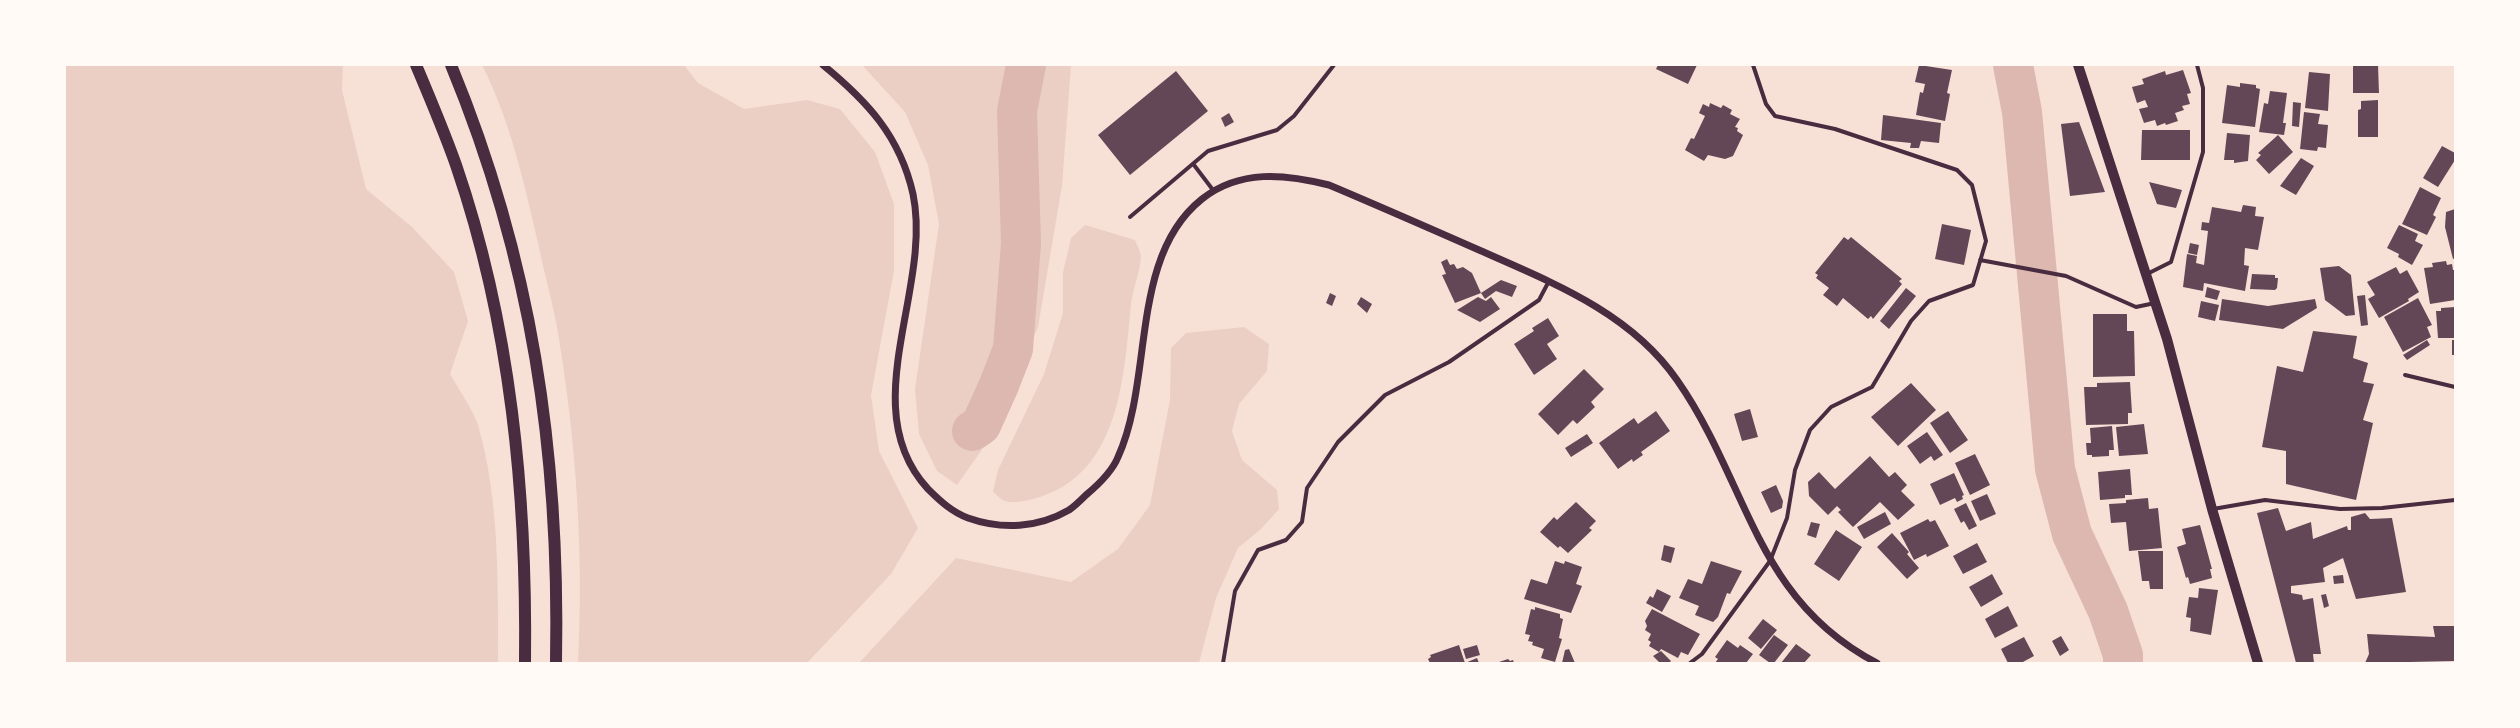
<!DOCTYPE html>
<html>
<head>
<meta charset="utf-8">
<style>
  body { margin:0 }
  #map { position:relative; width:2520px; height:728px; overflow:hidden; background:#f7e1d7; font-family:Raleway,sans-serif }
  canvas { display:block }
  .frame { position:absolute; inset:0; border:66px solid #fffaf5; pointer-events:none }
</style>
</head>
<body>
<div id="map">
<canvas width="2520" height="728"></canvas>
<div class="frame"></div>
</div>
<script>
const context = document.querySelector('canvas').getContext('2d');
context.lineJoin = 'round';
function paint(path, color) { context.fillStyle = color; context.fill(path, 'evenodd'); }
function trace(path, color, width, dash) { context.strokeStyle = color; context.lineWidth = width; context.lineCap = dash ? 'butt' : 'round'; context.setLineDash(dash || []); context.stroke(path); }
paint(new Path2D(`
  M 65,65 L 343,65 L 342,90 L 366,189 L 412,227 L 454,272 L 468,321 L 450,374 C 459,390 472,408 478,425 C 500,501 498,585 498,663 L 65,663 Z
  M 482,65 L 684,65 L 698,83 L 744,109 L 807,100 L 840,109 L 875,152 L 894,204 L 894,271 L 871,395 L 879,451 L 918,528 L 891,574 L 807,663 L 578,663 C 584,554 576,441 558,333 C 553,303 544,273 538,243 C 524,182 510,120 482,65 Z
  M 862,65 L 1071,65 L 1062,186 L 1038,327 L 988,441 L 957,485 L 937,471 L 919,434 L 915,389 L 939,224 L 928,165 L 905,112 Z
  M 1085,225 L 1135,240 C 1137,245 1141,252 1141,257 C 1140,273 1133,288 1131,304 C 1124,374 1121,471 1040,497 C 1031,500 1014,504 1005,501 C 1001,500 996,494 993,492 L 998,470 L 1044,374 L 1063,313 L 1063,272 L 1071,238 Z
  M 1244,327 L 1269,344 L 1267,371 L 1239,404 L 1232,431 L 1242,460 L 1277,490 L 1279,509 L 1261,529 L 1238,548 L 1216,598 L 1199,663 L 859,663 L 956,558 L 1071,582 L 1118,549 L 1150,505 L 1170,400 L 1171,348 L 1186,333 Z`), '#ebcfc5');
trace(new Path2D(`
  M 2013,65 L 2022,112 L 2055,469 L 2072,534 L 2108,611 L 2123,655 L 2123,663
  M 972,431 L 981,425 L 999,385 L 1013,349 L 1021,243 L 1017,111 L 1026,65`), '#dcb8b0', 40);
paint(new Path2D(`
  M 1658,65 L 1697,65 L 1688,84 L 1656,69 Z
  M 1919,65 L 1952,70 L 1947,93 L 1950,94 L 1945,121 L 1916,115 L 1920,92 L 1923,93 L 1925,84 L 1915,82 Z
  M 2358,65 L 2378,65 L 2379,93 L 2353,93 L 2353,66 Z
  M 2183,70 L 2191,93 L 2187,94 L 2190,104 L 2182,106 L 2184,110 L 2175,113 L 2178,121 L 2166,125 L 2165,123 L 2157,126 L 2155,120 L 2144,123 L 2139,109 L 2148,107 L 2145,100 L 2137,103 L 2132,87 L 2144,84 L 2142,79 L 2165,71 L 2166,75 Z
  M 1176,71 L 1208,111 L 1130,175 L 1098,135 Z
  M 2309,72 L 2330,74 L 2328,111 L 2305,108 Z
  M 2240,83 L 2256,85 L 2256,88 L 2260,89 L 2255,127 L 2222,123 L 2227,85 L 2240,87 Z
  M 2270,91 L 2287,93 L 2283,123 L 2286,123 L 2284,135 L 2259,132 L 2264,103 L 2268,104 Z
  M 2378,100 L 2378,137 L 2358,137 L 2358,110 L 2361,109 L 2361,101 Z
  M 2293,102 L 2301,103 L 2299,127 L 2292,126 Z
  M 1710,103 L 1721,108 L 1723,105 L 1732,110 L 1730,114 L 1740,119 L 1735,127 L 1738,128 L 1737,131 L 1743,135 L 1733,156 L 1725,159 L 1708,155 L 1704,161 L 1685,150 L 1691,138 L 1694,139 L 1705,116 L 1699,113 L 1703,104 L 1709,107 Z
  M 2304,112 L 2320,114 L 2318,124 L 2328,125 L 2326,148 L 2318,147 L 2317,151 L 2300,149 Z
  M 1229,113 L 1234,122 L 1225,127 L 1221,118 Z
  M 1883,115 L 1941,123 L 1939,143 L 1921,141 L 1919,148 L 1910,148 L 1911,143 L 1881,140 Z
  M 2079,122 L 2105,192 L 2070,196 L 2061,124 Z
  M 2142,130 L 2190,130 L 2190,160 L 2141,160 Z
  M 2227,133 L 2250,135 L 2248,161 L 2234,163 L 2234,160 L 2224,160 Z
  M 2278,135 L 2293,152 L 2269,174 L 2256,160 L 2261,155 L 2258,153 Z
  M 2442,146 L 2455,153 L 2455,160 L 2438,187 L 2423,178 Z
  M 2301,158 L 2314,166 L 2296,195 L 2280,186 Z
  M 2149,182 L 2182,190 L 2176,208 L 2157,204 Z
  M 2420,187 L 2441,198 L 2433,215 L 2436,217 L 2427,235 L 2402,224 Z
  M 2243,205 L 2256,207 L 2255,216 L 2264,217 L 2258,250 L 2245,248 L 2244,265 L 2249,266 L 2245,291 L 2204,283 L 2203,291 L 2183,287 L 2187,254 L 2197,256 L 2196,263 L 2204,265 L 2208,231 L 2201,230 L 2202,222 L 2209,223 L 2212,207 L 2241,212 Z
  M 2455,209 L 2455,258 L 2453,259 L 2445,227 L 2446,212 Z
  M 1942,224 L 1971,230 L 1964,265 L 1935,259 Z
  M 2399,225 L 2418,234 L 2415,241 L 2423,245 L 2412,265 L 2398,257 L 2399,254 L 2387,248 Z
  M 1844,237 L 1848,240 L 1851,237 L 1902,279 L 1899,281 L 1902,284 L 1873,319 L 1871,316 L 1868,319 L 1843,298 L 1837,306 L 1823,295 L 1829,288 L 1816,278 L 1818,275 L 1815,273 Z
  M 2190,243 L 2199,245 L 2197,255 L 2188,253 Z
  M 1447,259 L 1450,265 L 1454,264 L 1457,269 L 1463,267 L 1472,273 L 1481,293 L 1455,303 L 1442,275 L 1446,274 L 1441,262 Z
  M 2446,261 L 2447,265 L 2452,264 L 2453,270 L 2455,270 L 2455,300 L 2430,304 L 2424,268 L 2433,267 L 2432,263 Z
  M 2339,266 L 2351,275 L 2355,315 L 2346,316 L 2325,300 L 2320,268 Z
  M 2396,267 L 2400,274 L 2407,270 L 2419,292 L 2408,299 L 2409,301 L 2379,318 L 2368,299 L 2375,295 L 2367,282 Z
  M 2252,274 L 2275,275 L 2275,278 L 2278,278 L 2277,288 L 2275,290 L 2250,289 Z
  M 1501,280 L 1517,286 L 1512,297 L 1496,291 L 1485,299 L 1481,293 Z
  M 2207,287 L 2220,291 L 2217,300 L 2205,297 Z
  M 1906,288 L 1916,296 L 1889,329 L 1880,321 Z
  M 1330,293 L 1336,296 L 1332,306 L 1326,303 Z
  M 2365,295 L 2368,325 L 2361,326 L 2357,296 Z
  M 1361,297 L 1372,304 L 1367,313 L 1357,304 Z
  M 1478,297 L 1486,301 L 1491,297 L 1500,309 L 1480,322 L 1457,310 Z
  M 2418,298 L 2432,325 L 2427,327 L 2431,337 L 2403,352 L 2384,317 Z
  M 2222,299 L 2268,306 L 2315,299 L 2317,308 L 2283,329 L 2219,320 Z
  M 2201,301 L 2219,305 L 2215,321 L 2198,317 Z
  M 2455,307 L 2455,338 L 2438,338 L 2436,311 L 2441,311 L 2441,308 Z
  M 2093,314 L 2127,314 L 2127,331 L 2134,331 L 2135,376 L 2093,377 Z
  M 1548,318 L 1559,336 L 1547,344 L 1557,359 L 1534,375 L 1514,344 L 1534,331 L 1532,328 Z
  M 2313,331 L 2357,336 L 2353,358 L 2368,363 L 2363,382 L 2374,384 L 2363,420 L 2373,423 L 2356,500 L 2286,484 L 2286,451 L 2262,447 L 2277,366 L 2303,372 Z
  M 2427,340 L 2430,345 L 2407,360 L 2403,355 Z
  M 2452,340 L 2455,340 L 2455,355 L 2452,355 Z
  M 1584,369 L 1604,389 L 1591,402 L 1595,407 L 1577,424 L 1573,420 L 1558,435 L 1538,414 Z
  M 2130,382 L 2132,413 L 2128,413 L 2128,424 L 2086,425 L 2084,387 L 2097,387 L 2097,383 Z
  M 1911,383 L 1936,410 L 1898,446 L 1871,417 Z
  M 1750,409 L 1758,437 L 1742,441 L 1734,414 Z
  M 1656,411 L 1670,431 L 1641,452 L 1643,455 L 1640,457 L 1633,462 L 1632,459 L 1618,469 L 1599,443 L 1634,418 L 1638,424 Z
  M 1948,411 L 1968,440 L 1950,453 L 1930,423 Z
  M 2144,424 L 2148,454 L 2119,456 L 2116,427 Z
  M 2112,426 L 2114,450 L 2109,450 L 2109,456 L 2092,457 L 2092,455 L 2087,455 L 2086,443 L 2091,443 L 2090,428 Z
  M 1927,432 L 1943,455 L 1934,461 L 1931,456 L 1920,464 L 1907,446 Z
  M 1587,434 L 1593,443 L 1571,457 L 1565,448 Z
  M 1975,454 L 1990,485 L 1970,495 L 1955,463 Z
  M 1870,456 L 1889,477 L 1895,472 L 1907,485 L 1901,491 L 1915,505 L 1898,520 L 1880,502 L 1853,527 L 1838,512 L 1841,510 L 1837,506 L 1828,515 L 1809,496 L 1808,482 L 1819,472 L 1835,489 Z
  M 2130,469 L 2132,495 L 2125,495 L 2125,498 L 2100,500 L 2098,472 Z
  M 1954,473 L 1964,495 L 1962,496 L 1963,499 L 1957,502 L 1955,498 L 1940,505 L 1930,484 Z
  M 1776,485 L 1783,501 L 1782,508 L 1771,513 L 1761,492 Z
  M 1987,494 L 1996,514 L 1980,521 L 1971,501 Z
  M 2148,498 L 2149,509 L 2158,508 L 2162,548 L 2129,551 L 2126,522 L 2111,523 L 2109,504 L 2126,503 L 2126,500 Z
  M 1576,502 L 1596,521 L 1589,528 L 1592,530 L 1568,553 L 1560,546 L 1558,548 L 1540,532 L 1554,517 L 1557,520 Z
  M 1966,503 L 1977,526 L 1969,530 L 1964,521 L 1961,523 L 1954,509 Z
  M 2278,508 L 2286,531 L 2311,522 L 2313,539 L 2347,526 L 2348,530 L 2351,530 L 2351,517 L 2365,513 L 2370,519 L 2392,518 L 2406,592 L 2356,599 L 2343,558 L 2323,568 L 2325,582 L 2291,586 L 2291,593 L 2302,595 L 2303,600 L 2313,598 L 2321,654 L 2313,654 L 2314,663 L 2296,663 L 2257,513 Z
  M 1885,512 L 1891,524 L 1864,539 L 1857,527 Z
  M 1928,519 L 1930,522 L 1935,520 L 1949,546 L 1927,557 L 1926,554 L 1914,560 L 1900,533 Z
  M 1811,522 L 1820,524 L 1816,538 L 1807,535 Z
  M 2200,525 L 2212,569 L 2210,569 L 2212,578 L 2190,584 L 2188,577 L 2186,578 L 2177,547 L 2186,544 L 2182,529 Z
  M 1836,530 L 1862,547 L 1839,581 L 1814,564 Z
  M 1892,533 L 1909,552 L 1907,554 L 1919,568 L 1907,579 L 1877,547 Z
  M 1977,543 L 1987,562 L 1963,574 L 1953,556 Z
  M 1664,545 L 1675,548 L 1671,563 L 1661,560 Z
  M 2138,551 L 2163,551 L 2163,589 L 2150,589 L 2149,581 L 2142,581 Z
  M 1555,561 L 1564,564 L 1565,561 L 1582,567 L 1576,584 L 1582,586 L 1571,613 L 1524,599 L 1531,579 L 1547,584 Z
  M 1711,561 L 1742,571 L 1730,594 L 1727,593 L 1718,617 L 1713,622 L 1695,615 L 1699,606 L 1679,598 L 1688,579 L 1702,584 Z
  M 1992,574 L 2003,594 L 1981,607 L 1969,587 Z
  M 2343,575 L 2344,583 L 2334,584 L 2333,576 Z
  M 2199,588 L 2218,590 L 2211,635 L 2190,631 L 2191,618 L 2186,617 L 2189,597 L 2198,598 Z
  M 1657,589 L 1671,596 L 1662,612 L 1646,603 L 1650,596 L 1653,598 Z
  M 2326,594 L 2329,606 L 2324,608 L 2321,595 Z
  M 2008,606 L 2018,626 L 1995,638 L 1985,619 Z
  M 1535,607 L 1560,614 L 1560,618 L 1563,619 L 1559,638 L 1562,639 L 1555,662 L 1541,658 L 1544,649 L 1532,645 L 1533,642 L 1528,641 L 1530,635 L 1525,634 L 1531,609 L 1535,610 Z
  M 1652,609 L 1700,634 L 1688,655 L 1681,652 L 1678,658 L 1661,649 L 1659,652 L 1649,646 L 1651,642 L 1648,640 L 1651,634 L 1645,630 L 1647,626 L 1645,621 Z
  M 1763,619 L 1777,630 L 1761,649 L 1748,638 Z
  M 2433,626 L 2455,626 L 2455,661 L 2365,663 L 2369,654 L 2367,634 L 2435,637 Z
  M 1774,635 L 1788,645 L 1774,663 L 1770,663 L 1759,655 Z
  M 2061,636 L 2069,650 L 2060,656 L 2052,641 Z
  M 2024,637 L 2034,656 L 2021,663 L 2008,663 L 2001,649 Z
  M 1727,640 L 1738,648 L 1740,645 L 1753,654 L 1746,663 L 1715,663 L 1718,659 L 1715,657 Z
  M 1796,644 L 1811,655 L 1804,663 L 1781,663 Z
  M 1459,645 L 1465,663 L 1477,658 L 1479,663 L 1430,663 L 1428,659 L 1431,657 L 1430,655 Z
  M 1477,645 L 1480,655 L 1466,659 L 1463,649 Z
  M 1569,649 L 1575,663 L 1562,663 L 1565,650 Z
  M 1661,651 L 1671,661 L 1669,663 L 1660,663 L 1653,656 Z
  M 1508,659 L 1510,661 L 1513,660 L 1514,663 L 1496,663 Z`), '#644757');
trace(new Path2D(`
  M 1194,165 L 1213,190
  M 1130,217 L 1208,151 L 1277,130 L 1294,116 L 1334,65
  M 1980,260 L 2066,276 L 2136,307 L 2155,303
  M 2147,274 L 2171,262 L 2203,152 L 2203,88 L 2197,65
  M 2405,375 L 2455,387
  M 2213,509 L 2265,500 L 2340,509 L 2382,508 L 2455,500
  M 1223,663 L 1235,591 L 1258,550 L 1286,540 L 1302,522 L 1307,488 L 1338,442 L 1385,395 L 1449,362 L 1539,300 L 1549,281
  M 1690,663 L 1702,654 L 1770,561 L 1787,518 L 1795,470 L 1810,430 L 1831,407 L 1872,387 L 1911,321 L 1929,301 L 1973,285 L 1986,241 L 1972,185 L 1957,170 L 1835,129 L 1775,116 L 1766,104 L 1753,65`), '#4a2c40', 4);
trace(new Path2D(`
  M 823,65 C 867,101 900,136 913,194 C 933,289 853,408 928,489 C 940,501 952,512 968,518 C 1002,530 1038,528 1069,510 C 1075,506 1081,500 1086,495 C 1098,485 1112,472 1118,457 C 1154,378 1129,257 1202,199 C 1240,169 1285,174 1329,185 C 1379,206 1429,228 1479,250 C 1551,282 1630,312 1677,380 C 1749,483 1754,599 1877,663`), '#4a2c40', 7);
trace(new Path2D(`
  M 2078,65 L 2167,339 L 2212,509 L 2258,663`), '#4a2c40', 10);
trace(new Path2D(`
  M 416,65 C 430,98 444,131 456,165 C 511,325 527,495 525,663
  M 451,65 C 532,261 560,452 556,663`), '#4a2c40', 12);
</script>
</body>
</html>
